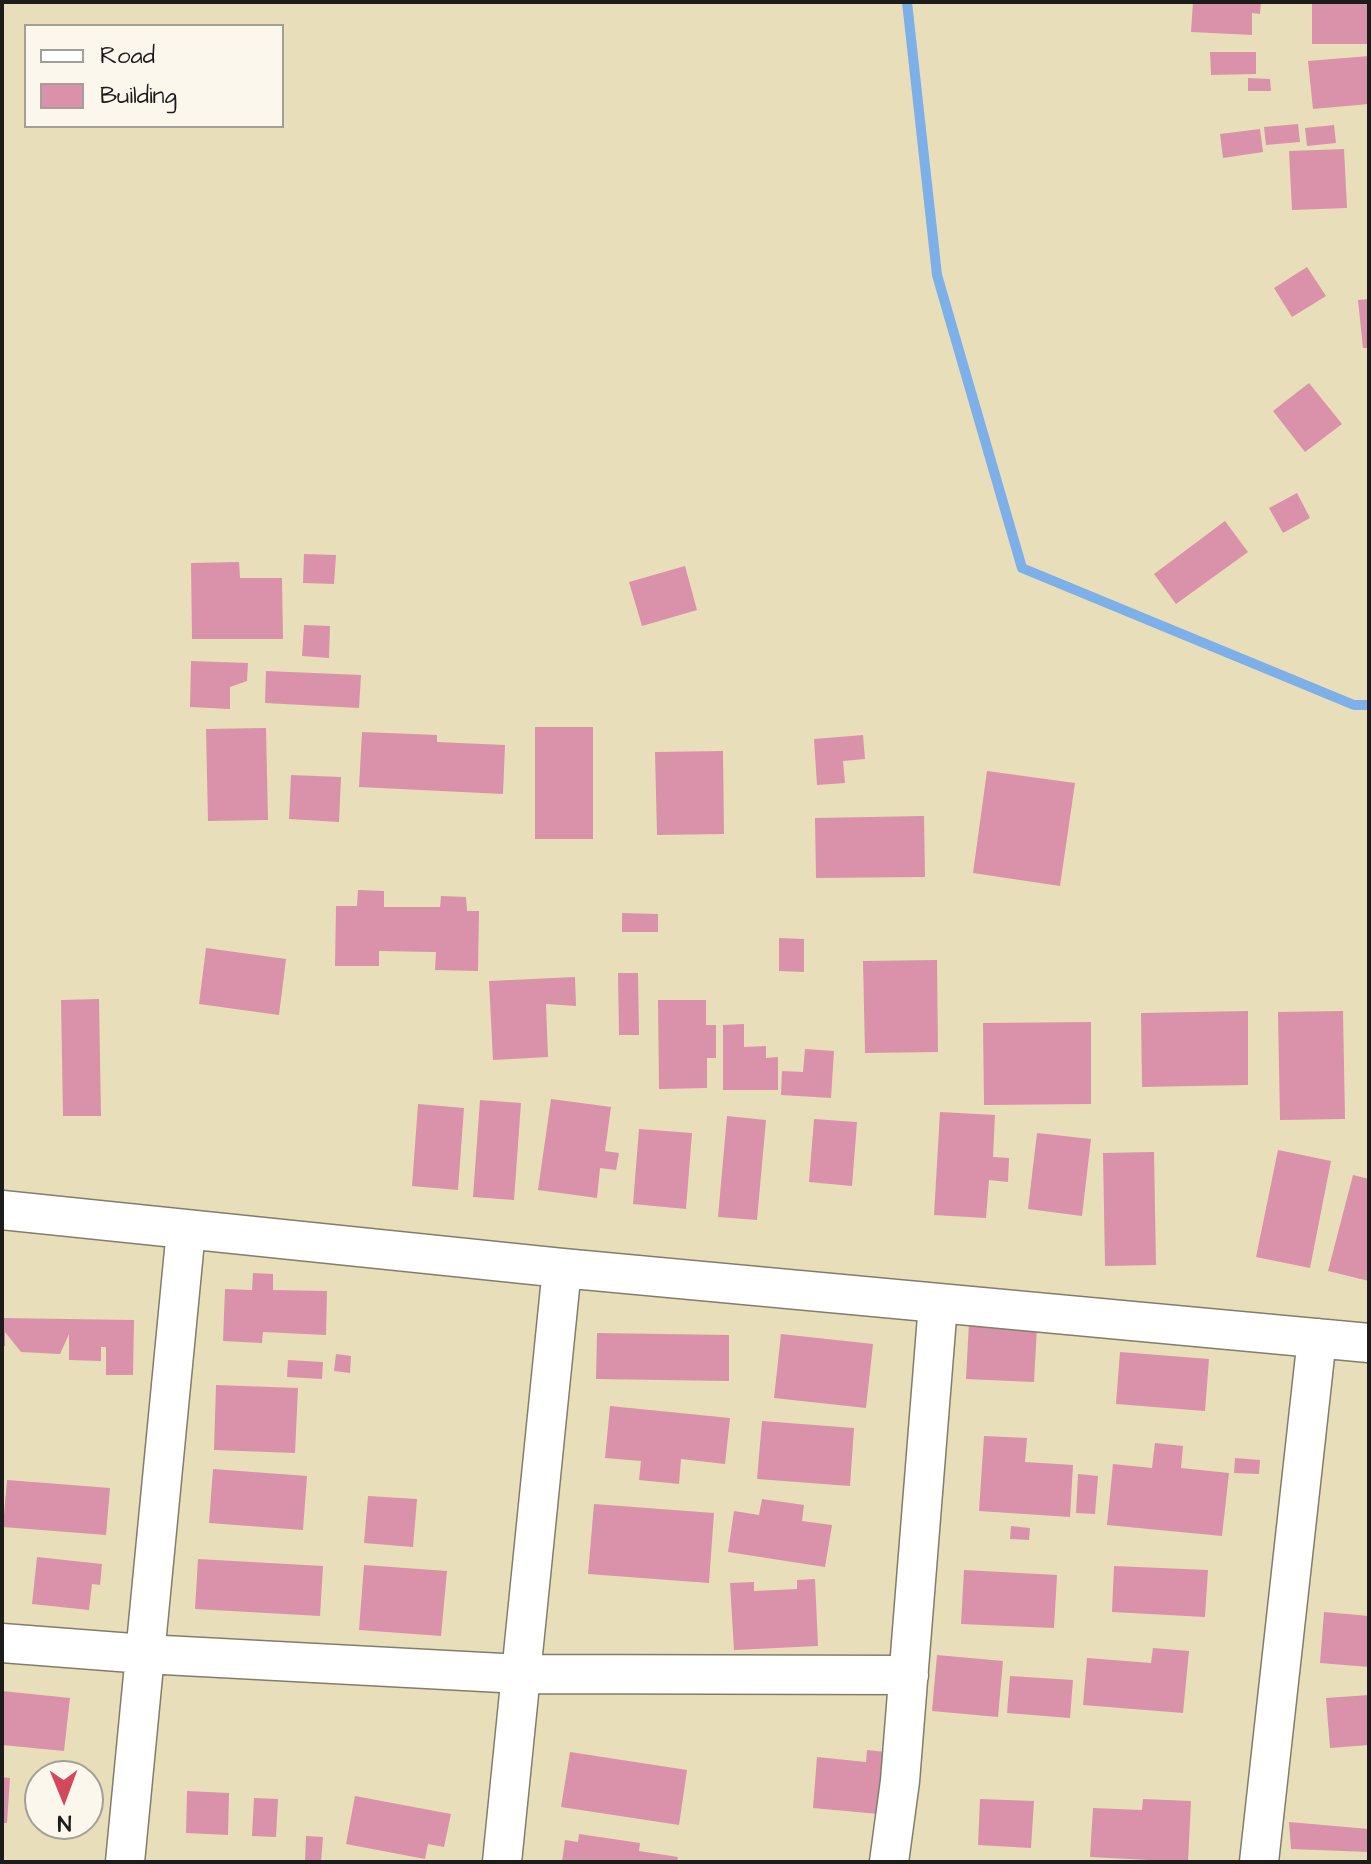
<!DOCTYPE html>
<html>
<head>
<meta charset="utf-8">
<style>
  body { margin:0 }
  #map { position:relative; width:1371px; height:1864px; overflow:hidden; background:#e9deba; font-family:"Architects Daughter",sans-serif }
  canvas { display:block }
  .frame { position:absolute; inset:0; border:4px solid #1c1c1c; pointer-events:none }
  .legend { position:absolute; left:24px; top:24px; width:260px; height:104px; box-sizing:border-box; background:#fbf7ec; border:2px solid #a29f99; margin:0; padding:10px 14px; list-style:none; font-size:24px; color:#1c1c1c }
  .legend li { display:flex; align-items:center; gap:16px; height:40px }
  .legend b { width:40px; border:2px solid #a29f99 }
  .north { position:absolute; left:24px; top:1760px; width:80px; height:80px; box-sizing:border-box; background:#fbf7ec; border:2px solid #a29f99; border-radius:50%; rotate:179deg; font-size:22px; font-weight:700; line-height:32px; text-align:center; color:#1c1c1c }
  .north::after { content:''; display:block; margin:auto; width:28px; height:36px; background:#d1495b; clip-path:polygon(50% 0,100% 100%,50% 72%,0 100%) }
</style>
</head>
<body>
<div id="map">
<canvas width="1371" height="1864"></canvas>
<div class="frame"></div>
<ul class="legend">
<li><b style="height:10px;background:#fff"></b>Road</li>
<li><b style="height:22px;background:#d992a9"></b>Building</li>
</ul>
<div class="north">N</div>
</div>
<script>
const context = document.querySelector('canvas').getContext('2d');
context.lineJoin = 'round';
function trace(path, color, width, dash) { context.strokeStyle = color; context.lineWidth = width; context.lineCap = dash ? 'butt' : 'round'; context.setLineDash(dash || []); context.stroke(path); }
function paint(path, color) { context.fillStyle = color; context.fill(path, 'evenodd'); }
trace(new Path2D(`
  M 907,2 L 937,275 L 1022,568 L 1354,705 L 1369,705`), '#7dafe9', 10);
paint(new Path2D(`
  M 1193,2 L 1261,2 L 1260,14 L 1252,13 L 1252,35 L 1191,32 Z
  M 1312,2 L 1369,2 L 1367,44 L 1312,44 Z
  M 1210,52 L 1256,52 L 1256,74 L 1211,75 Z
  M 1369,56 L 1369,104 L 1313,109 L 1308,61 Z
  M 1248,78 L 1270,79 L 1271,91 L 1248,91 Z
  M 1298,124 L 1300,142 L 1266,145 L 1264,127 Z
  M 1334,125 L 1336,143 L 1307,146 L 1305,128 Z
  M 1260,129 L 1263,152 L 1223,158 L 1220,134 Z
  M 1344,149 L 1347,208 L 1292,210 L 1289,151 Z
  M 1307,267 L 1326,296 L 1292,317 L 1274,288 Z
  M 1369,299 L 1369,348 L 1363,348 L 1358,300 Z
  M 1309,383 L 1342,424 L 1305,452 L 1273,411 Z
  M 1297,493 L 1310,518 L 1283,533 L 1269,508 Z
  M 1225,521 L 1248,552 L 1176,604 L 1154,574 Z
  M 304,554 L 336,555 L 334,584 L 303,583 Z
  M 239,562 L 240,578 L 282,578 L 283,639 L 192,639 L 191,563 Z
  M 685,566 L 697,610 L 642,626 L 629,582 Z
  M 304,625 L 330,626 L 329,658 L 302,656 Z
  M 191,661 L 248,663 L 247,681 L 230,687 L 230,709 L 190,707 Z
  M 266,671 L 361,675 L 359,708 L 265,703 Z
  M 535,727 L 593,727 L 593,839 L 535,839 Z
  M 266,728 L 268,820 L 208,821 L 206,729 Z
  M 362,732 L 437,735 L 437,742 L 505,745 L 503,794 L 359,787 Z
  M 863,735 L 865,759 L 843,761 L 845,783 L 817,785 L 814,739 Z
  M 723,751 L 724,834 L 657,835 L 655,752 Z
  M 987,771 L 1075,783 L 1060,886 L 973,873 Z
  M 291,775 L 341,777 L 339,822 L 289,819 Z
  M 924,816 L 925,877 L 816,878 L 815,818 Z
  M 358,890 L 384,891 L 384,907 L 440,907 L 441,896 L 466,897 L 467,911 L 479,911 L 478,971 L 435,970 L 436,952 L 379,951 L 379,966 L 335,966 L 336,906 L 357,906 Z
  M 622,913 L 658,914 L 658,932 L 622,932 Z
  M 779,938 L 804,939 L 804,972 L 779,971 Z
  M 206,948 L 286,959 L 279,1015 L 199,1004 Z
  M 937,960 L 938,1052 L 865,1053 L 863,961 Z
  M 618,973 L 638,973 L 639,1035 L 619,1035 Z
  M 575,977 L 576,1006 L 546,1004 L 548,1057 L 493,1060 L 489,981 Z
  M 99,999 L 101,1116 L 63,1116 L 61,1000 Z
  M 658,1000 L 706,1000 L 706,1025 L 716,1025 L 716,1058 L 707,1058 L 707,1088 L 659,1089 Z
  M 1248,1011 L 1248,1085 L 1142,1087 L 1141,1013 Z
  M 1343,1011 L 1345,1119 L 1280,1120 L 1278,1012 Z
  M 1091,1022 L 1091,1104 L 984,1105 L 983,1023 Z
  M 744,1024 L 744,1047 L 766,1046 L 766,1058 L 778,1057 L 778,1090 L 723,1090 L 723,1025 Z
  M 805,1049 L 834,1051 L 831,1098 L 781,1095 L 782,1071 L 803,1072 Z
  M 551,1099 L 611,1107 L 605,1151 L 619,1153 L 616,1170 L 600,1168 L 597,1198 L 538,1190 Z
  M 480,1100 L 521,1103 L 514,1200 L 473,1197 Z
  M 418,1104 L 464,1108 L 458,1190 L 412,1186 Z
  M 940,1112 L 995,1115 L 993,1157 L 1009,1158 L 1008,1182 L 989,1180 L 986,1218 L 934,1215 Z
  M 727,1116 L 766,1120 L 757,1220 L 718,1217 Z
  M 814,1119 L 857,1122 L 852,1186 L 809,1182 Z
  M 639,1129 L 692,1133 L 686,1209 L 633,1204 Z
  M 1037,1133 L 1091,1139 L 1082,1216 L 1028,1209 Z
  M 1278,1150 L 1331,1161 L 1310,1268 L 1256,1257 Z
  M 1154,1152 L 1156,1265 L 1105,1266 L 1103,1153 Z
  M 1353,1175 L 1369,1179 L 1369,1281 L 1328,1271 Z
  M 253,1273 L 273,1274 L 273,1290 L 327,1291 L 326,1335 L 263,1332 L 262,1343 L 223,1341 L 225,1289 L 252,1290 Z
  M 2,1318 L 134,1320 L 133,1375 L 106,1375 L 106,1347 L 101,1347 L 101,1361 L 69,1360 L 69,1334 L 60,1354 L 21,1352 L 5,1332 L 5,1346 L 2,1346 Z
  M 969,1322 L 1037,1326 L 1034,1382 L 966,1379 Z
  M 597,1333 L 729,1335 L 729,1381 L 596,1379 Z
  M 781,1334 L 873,1344 L 866,1408 L 774,1398 Z
  M 1120,1352 L 1209,1359 L 1205,1411 L 1116,1404 Z
  M 336,1354 L 351,1356 L 350,1373 L 334,1371 Z
  M 288,1360 L 323,1362 L 322,1379 L 287,1377 Z
  M 216,1385 L 298,1388 L 295,1453 L 214,1450 Z
  M 610,1406 L 730,1418 L 725,1464 L 681,1459 L 679,1484 L 639,1480 L 641,1461 L 605,1458 Z
  M 762,1421 L 854,1428 L 850,1486 L 757,1479 Z
  M 984,1436 L 1027,1438 L 1025,1462 L 1073,1465 L 1070,1517 L 979,1511 Z
  M 1155,1443 L 1183,1446 L 1181,1468 L 1229,1473 L 1222,1536 L 1107,1525 L 1113,1464 L 1152,1468 Z
  M 1235,1458 L 1260,1460 L 1259,1474 L 1234,1473 Z
  M 213,1469 L 307,1476 L 303,1530 L 209,1523 Z
  M 1078,1474 L 1098,1476 L 1095,1514 L 1076,1513 Z
  M 7,1480 L 110,1488 L 106,1535 L 3,1527 Z
  M 368,1496 L 417,1499 L 413,1547 L 364,1543 Z
  M 762,1499 L 804,1505 L 802,1521 L 832,1525 L 825,1567 L 728,1552 L 734,1511 L 759,1515 Z
  M 594,1504 L 714,1513 L 709,1583 L 588,1574 Z
  M 1011,1526 L 1030,1528 L 1029,1540 L 1010,1539 Z
  M 37,1557 L 102,1564 L 100,1585 L 92,1584 L 89,1610 L 32,1604 Z
  M 198,1559 L 323,1566 L 320,1616 L 195,1609 Z
  M 364,1565 L 447,1571 L 441,1636 L 359,1630 Z
  M 1114,1566 L 1208,1570 L 1205,1617 L 1112,1612 Z
  M 964,1570 L 1057,1575 L 1054,1628 L 961,1624 Z
  M 815,1579 L 818,1646 L 734,1650 L 730,1583 L 754,1582 L 754,1591 L 797,1589 L 797,1580 Z
  M 1324,1612 L 1369,1616 L 1369,1667 L 1320,1663 Z
  M 1153,1648 L 1189,1651 L 1183,1713 L 1083,1705 L 1087,1658 L 1151,1663 Z
  M 937,1655 L 1003,1661 L 998,1717 L 932,1711 Z
  M 1010,1676 L 1073,1680 L 1070,1718 L 1007,1713 Z
  M 2,1691 L 70,1698 L 64,1751 L 2,1745 Z
  M 1369,1695 L 1369,1745 L 1330,1748 L 1326,1698 Z
  M 867,1750 L 895,1753 L 889,1815 L 813,1808 L 817,1757 L 866,1762 Z
  M 570,1752 L 687,1770 L 679,1825 L 561,1807 Z
  M 2,1777 L 10,1778 L 7,1823 L 2,1823 Z
  M 187,1791 L 229,1793 L 228,1835 L 186,1833 Z
  M 355,1796 L 451,1814 L 444,1847 L 428,1844 L 425,1859 L 346,1844 Z
  M 254,1798 L 278,1799 L 276,1837 L 252,1836 Z
  M 980,1799 L 1034,1801 L 1031,1848 L 978,1845 Z
  M 1143,1799 L 1191,1801 L 1188,1862 L 1090,1857 L 1093,1808 L 1142,1810 Z
  M 1289,1822 L 1369,1829 L 1369,1852 L 1291,1849 Z
  M 579,1834 L 640,1843 L 639,1851 L 678,1857 L 677,1862 L 562,1862 L 565,1840 L 578,1842 Z
  M 306,1836 L 323,1837 L 321,1862 L 305,1862 Z`), '#d992a9');
const street = new Path2D(`
  M 2,1210 L 562,1268 L 1369,1343
  M 2,1643 L 145,1654 L 521,1674 L 909,1675
  M 125,1862 L 186,1230
  M 502,1862 L 562,1268
  M 889,1862 L 900,1781 L 938,1304
  M 1259,1862 L 1317,1338`);
trace(street, '#827d6b', 41);
trace(street, '#fff', 38);
</script>
</body>
</html>
